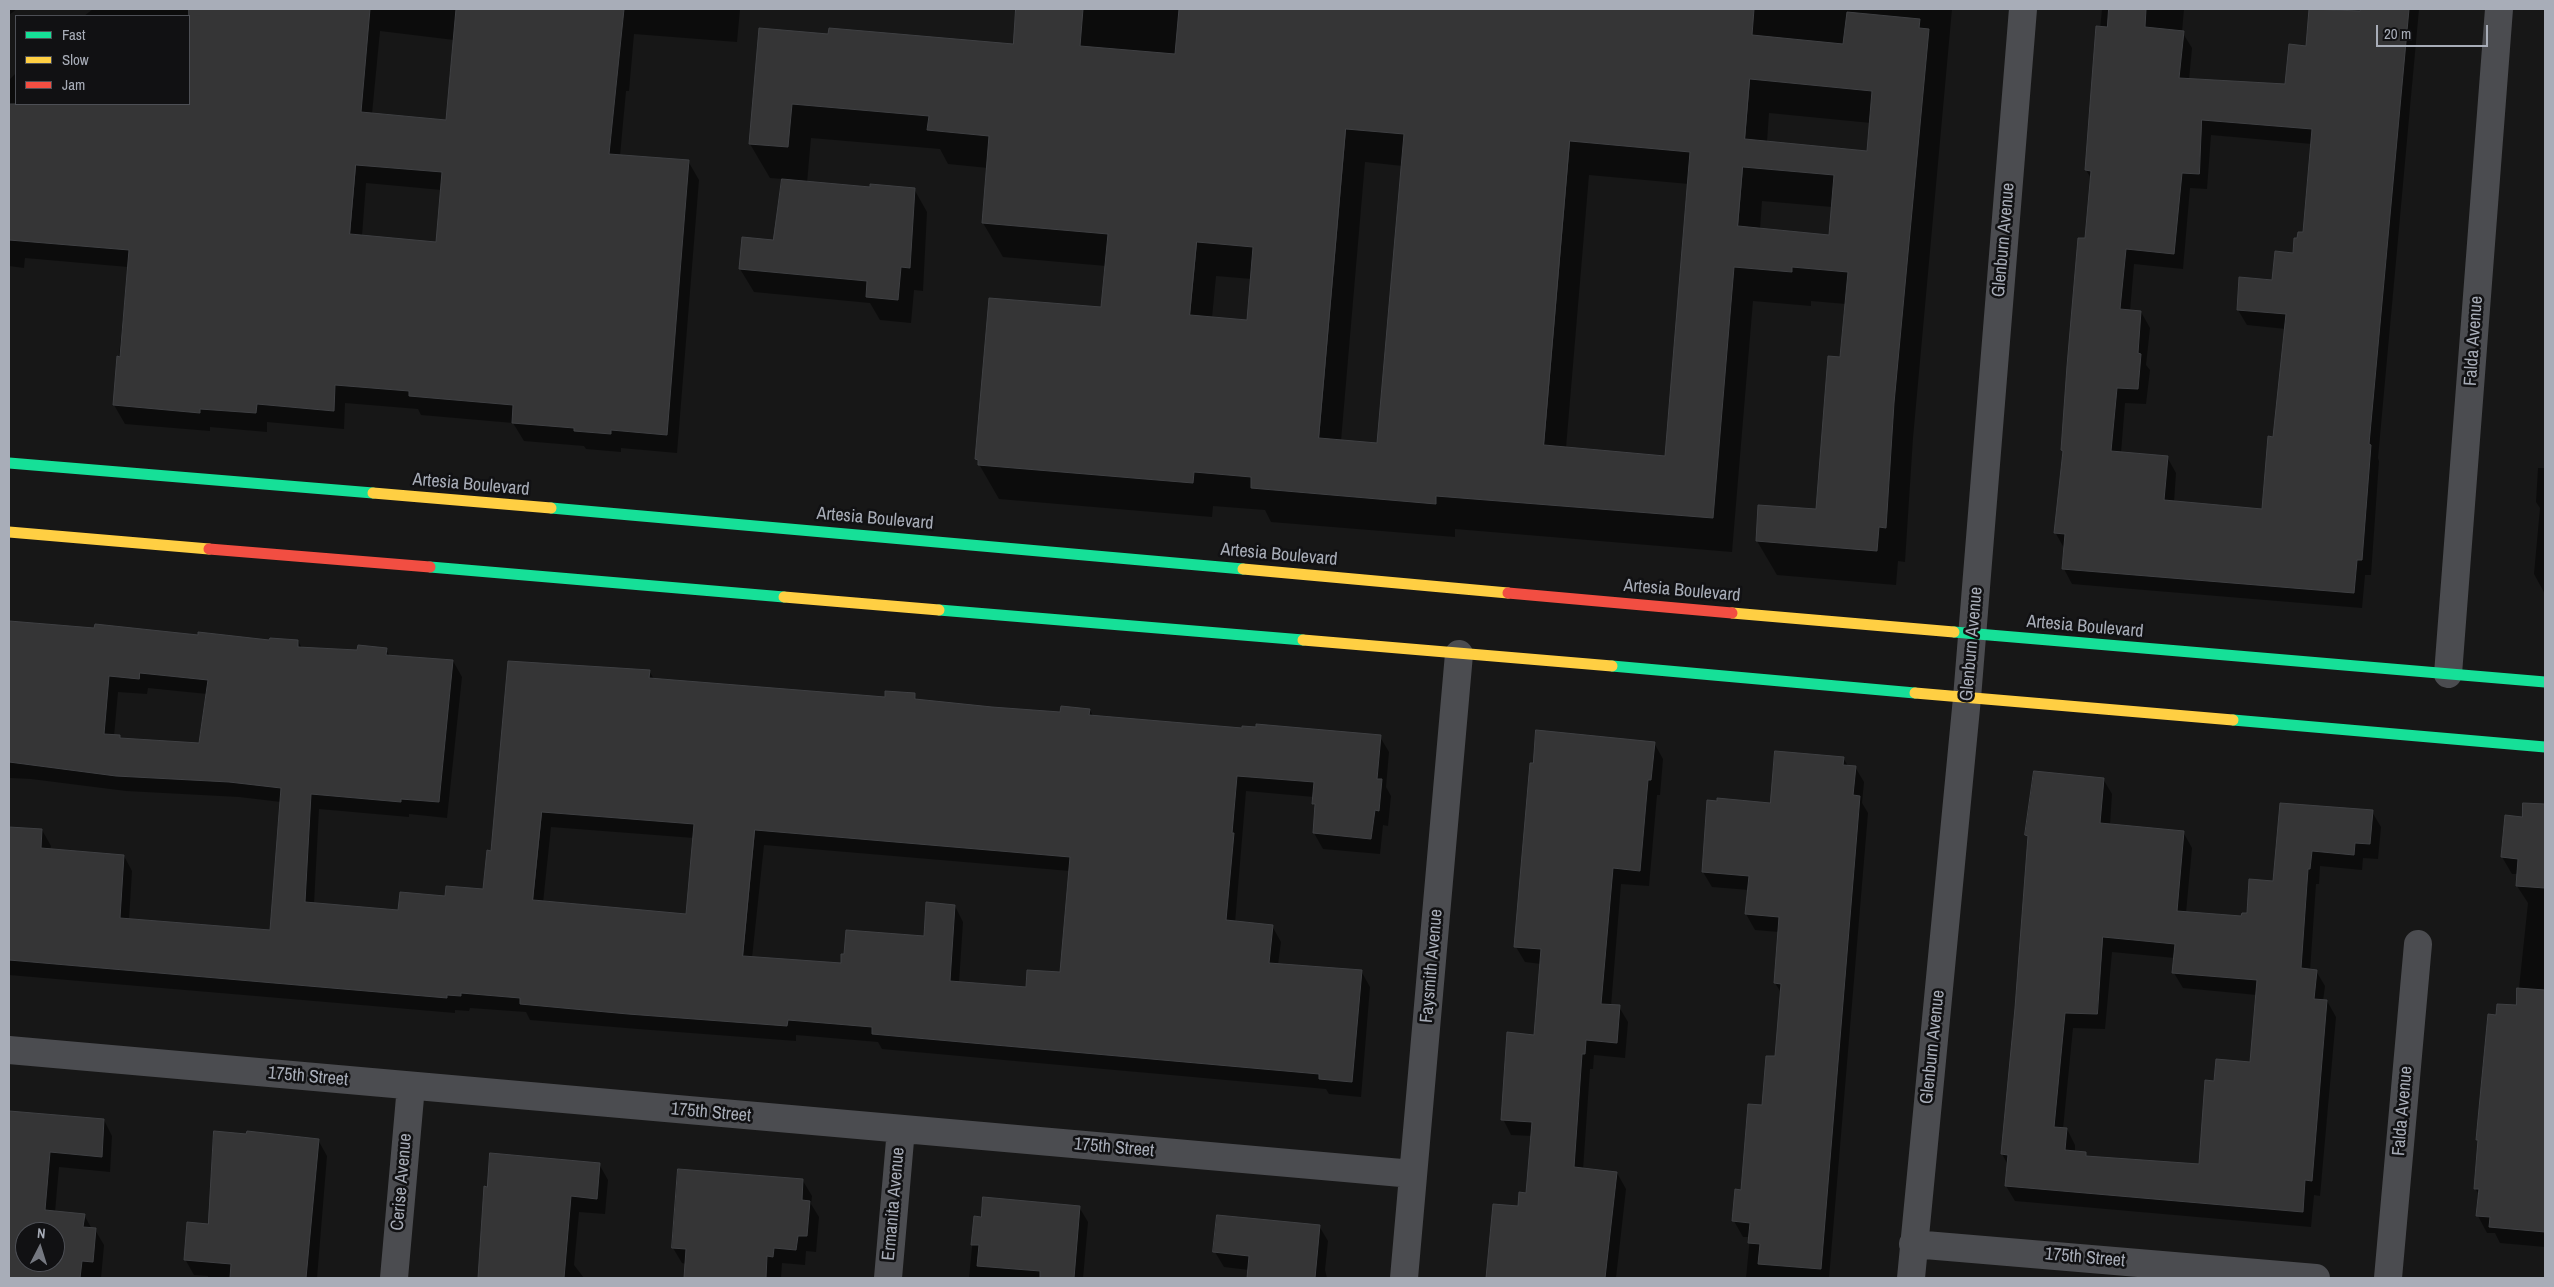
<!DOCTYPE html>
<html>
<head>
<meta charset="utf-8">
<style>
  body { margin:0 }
  #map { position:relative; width:2554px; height:1287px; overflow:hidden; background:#171717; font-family:"Archivo Narrow",sans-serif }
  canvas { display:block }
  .frame { position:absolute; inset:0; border:10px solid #a8adb8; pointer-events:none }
  .legend { position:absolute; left:15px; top:15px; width:175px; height:90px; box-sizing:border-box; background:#111113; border:1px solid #4d4f55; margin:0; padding:6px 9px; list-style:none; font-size:15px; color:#a8adb8 }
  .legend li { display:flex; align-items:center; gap:10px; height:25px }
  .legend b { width:25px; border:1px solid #4d4f55 }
  .north { position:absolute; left:15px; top:1222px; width:50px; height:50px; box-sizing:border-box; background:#111113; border:1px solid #4d4f55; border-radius:50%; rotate:5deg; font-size:14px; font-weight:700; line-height:20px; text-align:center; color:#a8adb8 }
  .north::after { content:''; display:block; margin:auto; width:18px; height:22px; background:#757880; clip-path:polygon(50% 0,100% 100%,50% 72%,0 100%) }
  .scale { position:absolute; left:2376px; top:25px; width:112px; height:22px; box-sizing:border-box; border:2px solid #a8adb8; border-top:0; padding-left:6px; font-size:15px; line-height:18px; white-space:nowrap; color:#a8adb8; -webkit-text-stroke:4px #111113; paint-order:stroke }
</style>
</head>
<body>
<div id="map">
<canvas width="2554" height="1287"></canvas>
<div class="frame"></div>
<ul class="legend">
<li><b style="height:6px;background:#16e098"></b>Fast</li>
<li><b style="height:6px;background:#ffcf43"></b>Slow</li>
<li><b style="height:6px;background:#f24e42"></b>Jam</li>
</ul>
<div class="north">N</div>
<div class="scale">20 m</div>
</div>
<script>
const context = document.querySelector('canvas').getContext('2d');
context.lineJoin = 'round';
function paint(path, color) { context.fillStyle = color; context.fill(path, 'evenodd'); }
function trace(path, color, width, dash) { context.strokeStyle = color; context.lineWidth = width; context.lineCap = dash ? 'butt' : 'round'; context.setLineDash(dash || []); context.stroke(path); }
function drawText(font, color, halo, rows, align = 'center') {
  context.font = font + ' "Archivo Narrow",sans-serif'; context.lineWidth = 5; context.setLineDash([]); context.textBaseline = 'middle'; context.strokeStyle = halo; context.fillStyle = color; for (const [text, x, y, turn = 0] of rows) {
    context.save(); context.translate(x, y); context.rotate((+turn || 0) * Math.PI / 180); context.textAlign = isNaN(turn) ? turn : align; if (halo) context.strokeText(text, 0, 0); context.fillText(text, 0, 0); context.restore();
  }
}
paint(new Path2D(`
  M 9,9 L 17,9 L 9,15 Z
  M 93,9 L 740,9 L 737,42 L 634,34 L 629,91 L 626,91 L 620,156 L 688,161 L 699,180 L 677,453 L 621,448 L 621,452 L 586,449 L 584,446 L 524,441 L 513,423 L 421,415 L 418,409 L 345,403 L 344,429 L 267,422 L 267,432 L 210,427 L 210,431 L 125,424 L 114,405 L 128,267 L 25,258 L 24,268 L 9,266 L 9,80 L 16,73 L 16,104 L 189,104 L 189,16 L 84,16 ZM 380,31 L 454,40 L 447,121 L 372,114 ZM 366,183 L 442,190 L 437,243 L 362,236 Z
  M 1017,9 L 1952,9 L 1913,438 L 1905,562 L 1898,561 L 1896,585 L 1777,575 L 1757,541 L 1817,510 L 1841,358 L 1846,304 L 1811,301 L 1811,306 L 1753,301 L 1732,552 L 1455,529 L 1455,537 L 1271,522 L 1265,510 L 1213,506 L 1212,517 L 999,499 L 976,459 L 1102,308 L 1106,266 L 1003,257 L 983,223 L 988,168 L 948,164 L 940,149 L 811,138 L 807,183 L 871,189 L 914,189 L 927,212 L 923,291 L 914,290 L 911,323 L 880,320 L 870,303 L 754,292 L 740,269 L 743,239 L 775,241 L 783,179 L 770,178 L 750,144 L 829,36 L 1014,46 ZM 1769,113 L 1871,123 L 1868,153 L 1767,142 ZM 1365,162 L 1403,166 L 1378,444 L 1341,441 ZM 1589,175 L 1689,184 L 1666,457 L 1566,448 ZM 1762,201 L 1832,207 L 1830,236 L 1760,229 ZM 1216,276 L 1252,279 L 1248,321 L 1212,318 Z
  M 2102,9 L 2184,9 L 2182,32 L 2192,48 L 2189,80 L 2287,85 L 2307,48 L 2310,9 L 2362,13 L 2362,9 L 2419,9 L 2378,458 L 2379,461 L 2371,575 L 2365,575 L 2362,608 L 2072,584 L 2064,569 L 2064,548 L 2055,532 L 2087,240 L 2092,180 L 2086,170 ZM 2211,135 L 2312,144 L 2304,234 L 2294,254 L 2274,282 L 2238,310 L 2247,325 L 2286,329 L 2274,438 L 2264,510 L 2174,502 L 2176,473 L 2167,457 L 2121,453 L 2125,403 L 2146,404 L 2150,370 L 2146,365 L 2150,328 L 2141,312 L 2130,311 L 2134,264 L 2183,269 L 2190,188 L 2207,189 Z
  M 2538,468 L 2545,468 L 2545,594 L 2534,574 L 2540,508 L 2536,502 Z
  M 9,622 L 270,641 L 298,641 L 302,648 L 358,652 L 386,650 L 390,656 L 453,661 L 462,677 L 447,818 L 409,814 L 409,817 L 319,809 L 314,904 L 399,911 L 446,897 L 484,891 L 492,852 L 649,671 L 654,679 L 886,698 L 914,694 L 918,701 L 1062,714 L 1090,710 L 1093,716 L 1243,729 L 1380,737 L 1389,752 L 1386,787 L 1391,796 L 1388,826 L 1383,825 L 1380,854 L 1323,849 L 1314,833 L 1316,809 L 1313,804 L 1314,797 L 1246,791 L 1235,923 L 1272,926 L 1281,942 L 1278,965 L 1361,971 L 1370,987 L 1361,1097 L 1329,1094 L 1326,1089 L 882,1049 L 878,1042 L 796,1035 L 796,1041 L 638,1029 L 530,1020 L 526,1012 L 470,1008 L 469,1011 L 455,1010 L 455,1013 L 9,975 L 10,828 L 42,830 L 51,846 L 50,850 L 124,856 L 132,871 L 129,920 L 271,932 L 281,802 L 239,797 L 126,791 L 31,779 L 10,778 L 9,780 ZM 148,688 L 207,694 L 200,744 L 121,740 L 119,737 L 114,736 L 118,692 L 147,694 ZM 551,827 L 694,838 L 688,915 L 543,903 ZM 764,845 L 1070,871 L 1061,974 L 1027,988 L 959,983 L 963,922 L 955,906 L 925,938 L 842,964 L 752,958 Z
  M 1654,743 L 1663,759 L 1660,795 L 1657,795 L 1649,886 L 1621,884 L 1611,1006 L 1619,1007 L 1628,1022 L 1625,1058 L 1594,1055 L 1593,1069 L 1590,1069 L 1583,1170 L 1617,1173 L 1626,1189 L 1616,1278 L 1487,1278 L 1494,1205 L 1519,1208 L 1527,1194 L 1532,1136 L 1511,1135 L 1503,1119 L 1535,1036 L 1541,964 L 1525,962 L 1516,947 Z
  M 1843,758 L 1848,766 L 1855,767 L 1864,782 L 1862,803 L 1868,813 L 1829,1278 L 1746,1278 L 1750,1237 L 1743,1237 L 1734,1221 L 1736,1191 L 1742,1191 L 1776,1058 L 1782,994 L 1775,983 L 1779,932 L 1755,930 L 1746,914 L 1749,890 L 1712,887 L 1703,872 L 1771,805 Z
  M 2103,779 L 2112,794 L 2110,825 L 2183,832 L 2192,848 L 2186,913 L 2242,917 L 2248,915 L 2274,882 L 2281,804 L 2372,812 L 2381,827 L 2378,859 L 2363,858 L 2362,870 L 2320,866 L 2319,884 L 2316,884 L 2310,971 L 2316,971 L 2325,986 L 2323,1001 L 2327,1001 L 2336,1017 L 2320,1196 L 2314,1195 L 2311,1227 L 2015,1201 L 2006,1186 L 2008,1165 L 2002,1154 L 2016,1008 L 2029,840 L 2027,835 ZM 2112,952 L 2175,958 L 2174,973 L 2183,988 L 2257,995 L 2251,1063 L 2215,1082 L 2200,1165 L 2088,1158 L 2085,1153 L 2075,1152 L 2075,1145 L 2067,1129 L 2063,1129 L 2073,1028 L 2105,1029 Z
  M 2506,816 L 2545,820 L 2545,1247 L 2500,1243 L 2495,1233 L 2487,1233 L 2478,1216 L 2479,1195 L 2475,1188 L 2497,1016 L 2517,1007 L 2528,903 L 2517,886 L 2518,874 L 2512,874 L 2502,857 Z
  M 9,1112 L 104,1120 L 112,1136 L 110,1172 L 59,1167 L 55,1212 L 84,1215 L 92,1229 L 95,1230 L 104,1245 L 101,1278 L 9,1278 ZM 25,1232 L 55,1232 L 55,1262 L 25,1262 Z
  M 318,1140 L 327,1156 L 317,1278 L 208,1278 L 208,1276 L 194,1275 L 185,1259 L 209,1226 Z
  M 599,1164 L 608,1180 L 605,1214 L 579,1212 L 574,1265 L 584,1278 L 479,1278 L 482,1232 Z
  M 803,1181 L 812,1196 L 811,1204 L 819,1217 L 816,1252 L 806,1251 L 805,1265 L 782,1263 L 781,1278 L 685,1278 L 686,1264 L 682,1263 L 673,1248 Z
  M 1079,1207 L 1088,1222 L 1083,1278 L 969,1278 L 975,1217 Z
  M 1319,1226 L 1328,1241 L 1325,1270 L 1327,1278 L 1249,1278 L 1249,1270 L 1224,1267 L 1215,1252 Z`), '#0007');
const building = new Path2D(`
  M 189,9 L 370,9 L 361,112 L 446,120 L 456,9 L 624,9 L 609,154 L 689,160 L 667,435 L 611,430 L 611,434 L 574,431 L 574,428 L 512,423 L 513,405 L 409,396 L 409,391 L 335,385 L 334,411 L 257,404 L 256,413 L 200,409 L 200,413 L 113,405 L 117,356 L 120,357 L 129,250 L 9,240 L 9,104 L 189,104 ZM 356,165 L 442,172 L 436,242 L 350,234 Z
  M 1016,9 L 1083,9 L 1080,46 L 1175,54 L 1179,9 L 1754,9 L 1752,35 L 1843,44 L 1847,12 L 1920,19 L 1919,28 L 1929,29 L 1894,403 L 1886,528 L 1879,527 L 1877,551 L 1756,541 L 1758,505 L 1816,509 L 1828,356 L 1840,357 L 1848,272 L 1792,267 L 1792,272 L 1734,267 L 1713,518 L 1436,496 L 1436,504 L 1251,488 L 1251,477 L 1194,472 L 1193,483 L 978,465 L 978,460 L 975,459 L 989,298 L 1101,307 L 1108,234 L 982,223 L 989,136 L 927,130 L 929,116 L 792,104 L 788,147 L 749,144 L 759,28 L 828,34 L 829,28 L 1013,44 ZM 1750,79 L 1872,91 L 1867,151 L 1745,139 ZM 1346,129 L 1404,134 L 1377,443 L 1319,438 ZM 1570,141 L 1690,152 L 1665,456 L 1544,445 ZM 1743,167 L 1834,175 L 1829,235 L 1738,226 ZM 1197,242 L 1253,247 L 1247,320 L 1190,315 Z
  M 2109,9 L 2146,9 L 2145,27 L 2184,31 L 2179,78 L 2285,84 L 2289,44 L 2306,46 L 2309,9 L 2360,11 L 2361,9 L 2409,9 L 2369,444 L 2371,445 L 2362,560 L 2357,560 L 2354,593 L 2062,569 L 2065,534 L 2054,533 L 2063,451 L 2061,450 L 2067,366 L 2078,238 L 2085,238 L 2091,171 L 2085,170 L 2096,26 L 2107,27 ZM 2202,120 L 2312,129 L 2303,232 L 2298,232 L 2297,238 L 2294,238 L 2293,253 L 2275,251 L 2272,280 L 2239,277 L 2237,310 L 2286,314 L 2273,437 L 2268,436 L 2262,509 L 2164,500 L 2168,456 L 2111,451 L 2117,388 L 2138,389 L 2141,354 L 2138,353 L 2141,311 L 2120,309 L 2126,249 L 2174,254 L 2182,173 L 2199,174 Z
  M 782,179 L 870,187 L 870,184 L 915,188 L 910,268 L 901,267 L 898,300 L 866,297 L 867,281 L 739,269 L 742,237 L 773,240 Z
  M 9,621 L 94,628 L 95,624 L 198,635 L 198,632 L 269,640 L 270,638 L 298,640 L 298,647 L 357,650 L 358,645 L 387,648 L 386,655 L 453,660 L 439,802 L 401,799 L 401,802 L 311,794 L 305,902 L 398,910 L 400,892 L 445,896 L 446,886 L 483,889 L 487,850 L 491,851 L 508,661 L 650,670 L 649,678 L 885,697 L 885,691 L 915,693 L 915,699 L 992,707 L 1060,712 L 1061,706 L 1090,709 L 1089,715 L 1242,728 L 1242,726 L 1256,727 L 1256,724 L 1381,735 L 1377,779 L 1382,779 L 1379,811 L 1375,810 L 1371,839 L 1313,833 L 1315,804 L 1312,804 L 1314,782 L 1237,776 L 1232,833 L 1234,833 L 1226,920 L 1273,925 L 1269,963 L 1362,970 L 1352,1082 L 1319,1079 L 1319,1074 L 872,1034 L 872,1027 L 788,1020 L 787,1026 L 628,1014 L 520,1004 L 520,998 L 461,993 L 461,996 L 447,995 L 447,998 L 9,960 L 9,827 L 42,829 L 41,848 L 124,855 L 120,918 L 270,930 L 281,788 L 229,782 L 116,776 L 9,762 ZM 140,673 L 208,680 L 199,743 L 120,738 L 120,735 L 104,734 L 109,676 L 139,679 ZM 542,812 L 694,824 L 686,914 L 533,900 ZM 755,830 L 1070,857 L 1060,972 L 1027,970 L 1026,987 L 950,981 L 955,905 L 926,902 L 924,936 L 846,930 L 844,954 L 841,954 L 841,963 L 743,956 Z
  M 1536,730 L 1655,742 L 1651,780 L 1648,780 L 1640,871 L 1613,868 L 1601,1004 L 1620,1005 L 1617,1043 L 1586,1040 L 1585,1054 L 1582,1054 L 1574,1167 L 1617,1172 L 1605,1278 L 1486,1278 L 1493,1204 L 1518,1206 L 1519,1192 L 1526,1193 L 1532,1122 L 1501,1120 L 1507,1032 L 1534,1035 L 1541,949 L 1514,947 L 1530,763 L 1533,763 Z
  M 1775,751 L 1844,757 L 1843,765 L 1856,766 L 1853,795 L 1860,796 L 1821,1269 L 1758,1264 L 1760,1244 L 1748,1243 L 1750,1223 L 1732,1221 L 1735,1189 L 1741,1190 L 1748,1104 L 1762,1105 L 1766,1056 L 1775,1056 L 1781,984 L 1774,983 L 1779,917 L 1745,914 L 1749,876 L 1702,872 L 1707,800 L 1717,801 L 1717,798 L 1770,803 Z
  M 2034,771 L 2104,778 L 2100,823 L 2184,831 L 2177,911 L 2241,916 L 2242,913 L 2247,913 L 2249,879 L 2273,881 L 2280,803 L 2373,810 L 2370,844 L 2355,843 L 2354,855 L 2312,851 L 2310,869 L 2308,869 L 2301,968 L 2317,970 L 2314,999 L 2327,1000 L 2312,1181 L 2305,1180 L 2303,1212 L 2005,1186 L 2008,1155 L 2001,1154 L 2015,1008 L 2028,836 L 2025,835 ZM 2103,937 L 2175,944 L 2172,973 L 2257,980 L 2250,1062 L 2216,1059 L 2214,1081 L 2205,1080 L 2199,1164 L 2086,1156 L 2086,1152 L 2065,1150 L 2067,1128 L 2054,1127 L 2065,1013 L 2097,1014 Z
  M 2523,803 L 2545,804 L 2545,888 L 2516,886 L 2518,859 L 2501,857 L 2505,815 L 2522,817 Z
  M 2517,988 L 2545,990 L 2545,1232 L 2489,1227 L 2490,1217 L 2476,1216 L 2479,1189 L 2474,1189 L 2478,1140 L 2476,1140 L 2488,1014 L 2496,1015 L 2497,1004 L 2516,1005 Z
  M 9,1111 L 104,1119 L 102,1157 L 50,1152 L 45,1210 L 85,1214 L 83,1227 L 96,1228 L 93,1262 L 82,1261 L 80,1278 L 9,1278 ZM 25,1232 L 55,1232 L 55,1262 L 25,1262 Z
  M 214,1131 L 246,1134 L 247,1131 L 319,1139 L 306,1278 L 230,1278 L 231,1264 L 184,1260 L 187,1222 L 208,1224 Z
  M 490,1153 L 600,1163 L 597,1199 L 571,1196 L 564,1278 L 478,1278 L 484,1186 L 487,1187 Z
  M 678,1169 L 803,1179 L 802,1200 L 810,1201 L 807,1236 L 798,1236 L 796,1250 L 774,1248 L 773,1257 L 767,1256 L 766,1278 L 684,1278 L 686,1249 L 672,1248 Z
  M 983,1197 L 1080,1206 L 1074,1278 L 1040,1278 L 1040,1271 L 977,1266 L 979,1245 L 971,1245 L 974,1216 L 981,1217 Z
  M 1217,1215 L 1320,1225 L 1315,1278 L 1247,1278 L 1249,1256 L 1213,1252 Z`);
paint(building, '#353536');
trace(building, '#3f4043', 1);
trace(new Path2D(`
  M 2448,674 L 2499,9
  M 9,1050 L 1413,1174
  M 1913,1244 L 2316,1278
  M 394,1278 L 411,1086
  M 888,1278 L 901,1129
  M 1404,1278 L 1459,654
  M 1911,1278 L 1967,698 L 2023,9
  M 2388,1278 L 2418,944`), '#4b4c50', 28);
trace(new Path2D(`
  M 9,463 L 373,493
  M 551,508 L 1243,569
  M 430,567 L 784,597
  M 939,610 L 1303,640
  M 1954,632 L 2545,682
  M 1612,666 L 1915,693
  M 2233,720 L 2545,747`), '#16e098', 11);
trace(new Path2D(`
  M 373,493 L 551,508
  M 9,532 L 209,549
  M 1243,569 L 1508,593
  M 784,597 L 939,610
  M 1732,613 L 1954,632
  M 1303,640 L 1612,666
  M 1915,693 L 2233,720`), '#ffcf43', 11);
trace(new Path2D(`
  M 209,549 L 430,567
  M 1508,593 L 1732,613`), '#f24e42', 11);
drawText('18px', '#a8adb8', '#111113', [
  ["Glenburn Avenue",2004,240,-85],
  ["Falda Avenue",2474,341,-86],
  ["Artesia Boulevard",471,485,5],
  ["Artesia Boulevard",875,519,5],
  ["Artesia Boulevard",1279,555,5],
  ["Artesia Boulevard",1682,591,5],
  ["Artesia Boulevard",2085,627,5],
  ["Glenburn Avenue",1972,644,-85],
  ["Faysmith Avenue",1432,966,-85],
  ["Glenburn Avenue",1933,1047,-84],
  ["175th Street",308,1077,5],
  ["Falda Avenue",2403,1111,-85],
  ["175th Street",711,1113,5],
  ["175th Street",1114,1148,5],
  ["Cerise Avenue",402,1182,-85],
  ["Ermanita Avenue",894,1204,-85],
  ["175th Street",2085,1258,5]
]);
</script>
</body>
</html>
